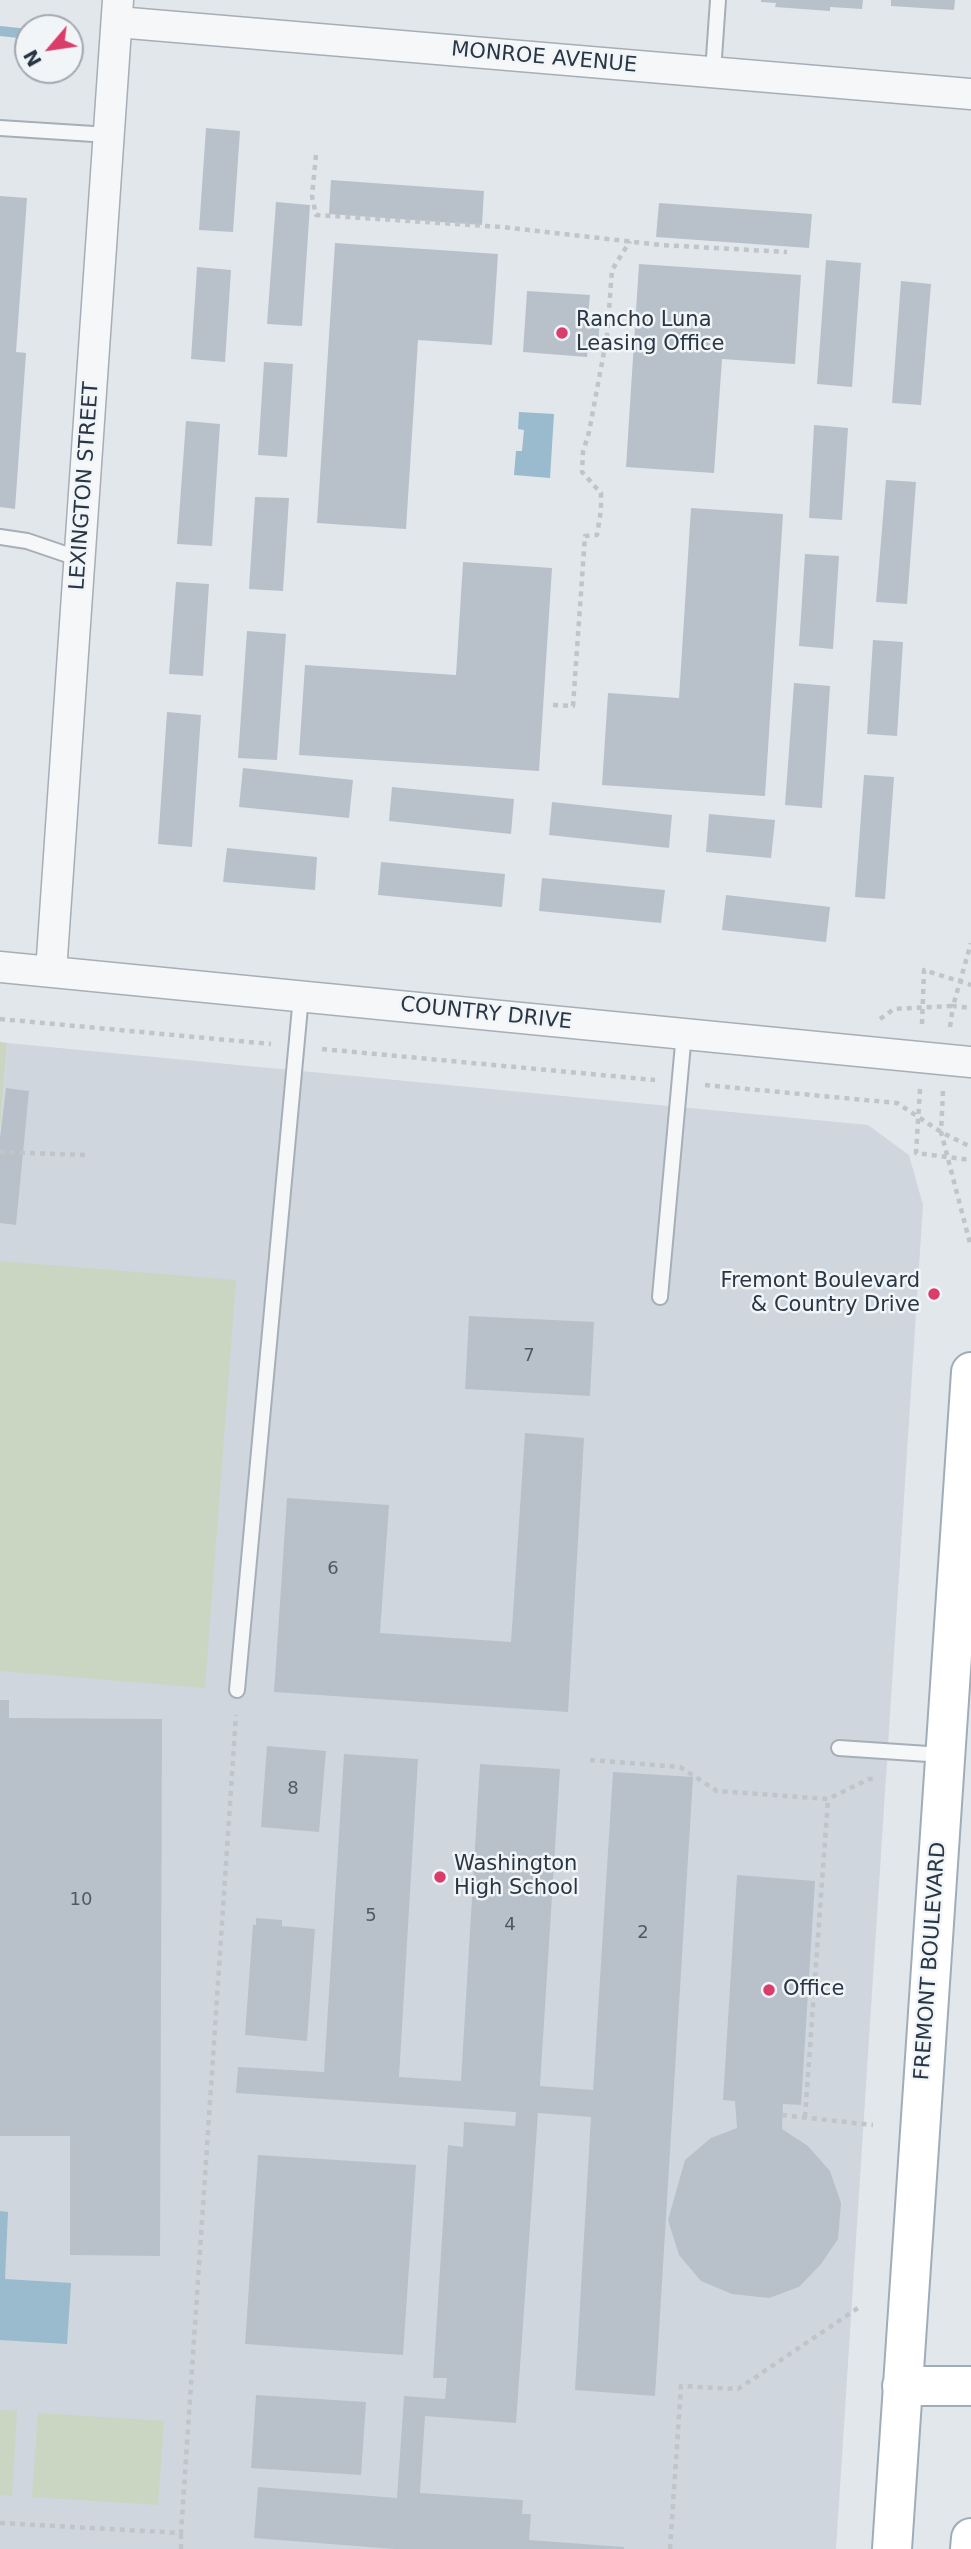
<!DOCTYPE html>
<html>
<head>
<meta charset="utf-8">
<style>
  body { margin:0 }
  #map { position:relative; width:971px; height:2549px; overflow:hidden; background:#e2e7eb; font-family:"DejaVu Sans",sans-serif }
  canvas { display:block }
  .north { position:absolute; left:14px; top:14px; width:70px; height:70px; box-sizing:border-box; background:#f2f5f8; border:2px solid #a1a9b0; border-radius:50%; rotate:241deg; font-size:19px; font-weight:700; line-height:28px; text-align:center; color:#283645 }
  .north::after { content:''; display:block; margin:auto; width:24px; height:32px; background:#da3d69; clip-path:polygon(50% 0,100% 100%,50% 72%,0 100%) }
</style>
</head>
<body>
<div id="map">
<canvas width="971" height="2549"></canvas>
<div class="north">N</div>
</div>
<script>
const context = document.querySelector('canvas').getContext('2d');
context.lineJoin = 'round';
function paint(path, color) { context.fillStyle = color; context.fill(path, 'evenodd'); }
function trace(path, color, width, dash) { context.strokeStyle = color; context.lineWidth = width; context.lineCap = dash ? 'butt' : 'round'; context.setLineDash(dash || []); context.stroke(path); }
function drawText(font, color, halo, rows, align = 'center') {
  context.font = font + ' "DejaVu Sans",sans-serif'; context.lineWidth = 5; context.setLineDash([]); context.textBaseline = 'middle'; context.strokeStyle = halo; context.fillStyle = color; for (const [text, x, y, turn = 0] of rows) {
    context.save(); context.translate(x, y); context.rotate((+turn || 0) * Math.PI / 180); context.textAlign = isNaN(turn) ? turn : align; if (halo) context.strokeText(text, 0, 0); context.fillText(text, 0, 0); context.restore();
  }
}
paint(new Path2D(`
  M 7,1043 L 868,1125 L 909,1155 L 923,1205 L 836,2549 L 0,2549 L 0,1135 Z`), '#cfd6de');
paint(new Path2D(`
  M 0,1042 L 7,1043 L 0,1132 Z
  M 0,1261 L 236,1280 L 205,1688 L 0,1671 Z
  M 0,2410 L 17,2411 L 12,2496 L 0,2495 Z
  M 38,2413 L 164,2421 L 158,2505 L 32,2497 Z`), '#cad6c2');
paint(new Path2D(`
  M 519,412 L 554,414 L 550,478 L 514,475 L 516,451 L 522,451 L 524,430 L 518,429 Z
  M 0,2211 L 8,2212 L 5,2279 L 71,2283 L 67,2344 L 0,2340 Z`), '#9abace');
trace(new Path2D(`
  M 0,31 L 28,34`), '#9abace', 10);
paint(new Path2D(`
  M 761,0 L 863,0 L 862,9 L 830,7 L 830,11 L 775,7 L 776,3 L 761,2 Z
  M 891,0 L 955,0 L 954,10 L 891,6 Z
  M 206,128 L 240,131 L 233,232 L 199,230 Z
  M 331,180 L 484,191 L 482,225 L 329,214 Z
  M 0,196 L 27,198 L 16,352 L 26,353 L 15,509 L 0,507 Z
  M 276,202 L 310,205 L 302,326 L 267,324 Z
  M 659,203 L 812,214 L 809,248 L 656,237 Z
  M 335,243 L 498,254 L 492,345 L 418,340 L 406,529 L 317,523 Z
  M 826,260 L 861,263 L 852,387 L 817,384 Z
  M 639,264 L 801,275 L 795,364 L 722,359 L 714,473 L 626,467 Z
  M 197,267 L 231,270 L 225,362 L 191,359 Z
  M 901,281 L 931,284 L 921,405 L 892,403 Z
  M 527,291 L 590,295 L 588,316 L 600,317 L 598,350 L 588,350 L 587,357 L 523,352 Z
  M 264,362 L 293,364 L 287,457 L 258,455 Z
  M 186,421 L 220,424 L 212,546 L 177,544 Z
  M 814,425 L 848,428 L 842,520 L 809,518 Z
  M 886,480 L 916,482 L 907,604 L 876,602 Z
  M 255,497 L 289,498 L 283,591 L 249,589 Z
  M 691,508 L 783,514 L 765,796 L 602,785 L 608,693 L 679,698 Z
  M 805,554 L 839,556 L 833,649 L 799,646 Z
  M 463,562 L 552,568 L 539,771 L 299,755 L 305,665 L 456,675 Z
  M 176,582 L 209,584 L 203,676 L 169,674 Z
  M 247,631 L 286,634 L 277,760 L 238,758 Z
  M 873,640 L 903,642 L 897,736 L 867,734 Z
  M 794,683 L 830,686 L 822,808 L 785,805 Z
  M 167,712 L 201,715 L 192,847 L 158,844 Z
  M 243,768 L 353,780 L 349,818 L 239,807 Z
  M 864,775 L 894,777 L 885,899 L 855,897 Z
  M 392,787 L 514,799 L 511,834 L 389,821 Z
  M 552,802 L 672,815 L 669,848 L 549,835 Z
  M 709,814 L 775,820 L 771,858 L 706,852 Z
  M 227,848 L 317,857 L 315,890 L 223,882 Z
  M 381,862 L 505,874 L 502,907 L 378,895 Z
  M 542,878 L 665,890 L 661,923 L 539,911 Z
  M 726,895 L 830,907 L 826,942 L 722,930 Z
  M 6,1088 L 29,1091 L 16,1225 L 0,1223 L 0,1138 Z
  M 469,1316 L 594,1322 L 590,1396 L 465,1389 Z
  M 525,1433 L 584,1438 L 568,1712 L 274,1692 L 287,1498 L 389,1505 L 380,1633 L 511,1642 Z
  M 0,1700 L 9,1700 L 9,1718 L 162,1719 L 160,2256 L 70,2255 L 70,2136 L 0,2136 Z
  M 267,1746 L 326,1751 L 319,1832 L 261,1827 Z
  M 344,1754 L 418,1759 L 399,2077 L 461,2081 L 480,1764 L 560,1769 L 540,2086 L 593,2090 L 613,1772 L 693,1777 L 655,2396 L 575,2390 L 591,2117 L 538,2113 L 516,2423 L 425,2416 L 420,2493 L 523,2500 L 522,2514 L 531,2514 L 529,2540 L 624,2547 L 624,2549 L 394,2549 L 254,2538 L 258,2487 L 397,2498 L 404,2396 L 445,2399 L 447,2378 L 433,2378 L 448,2145 L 463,2147 L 464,2122 L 515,2126 L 516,2112 L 236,2093 L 238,2067 L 324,2072 Z
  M 737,1875 L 815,1881 L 801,2105 L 783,2104 L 782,2129 L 808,2146 L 830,2171 L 841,2203 L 838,2239 L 821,2264 L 799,2287 L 769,2298 L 732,2294 L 701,2281 L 679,2255 L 668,2220 L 685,2160 L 711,2138 L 737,2128 L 735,2101 L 723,2100 Z
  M 256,1918 L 282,1920 L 282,1926 L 315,1929 L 307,2041 L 245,2035 L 253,1925 L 256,1925 Z
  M 258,2155 L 416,2165 L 403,2355 L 245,2344 Z
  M 256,2395 L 366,2402 L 361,2475 L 251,2468 Z`), '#b8c1ca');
const service = new Path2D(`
  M 713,72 L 718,0
  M 0,128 L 109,135
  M 0,537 L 27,541 L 80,559
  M 660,1297 L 684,1033
  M 237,1690 L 301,996
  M 839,1748 L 943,1755`);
const minor = new Path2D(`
  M 117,22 L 971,94
  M 0,967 L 971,1062
  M 51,972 L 118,0`);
const primary = new Path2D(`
  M 902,2386 L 971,2386
  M 892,2549 L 971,1372
  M 970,2549 L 971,2538`);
trace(service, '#a6aeb6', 18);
trace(minor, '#a6aeb6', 33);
trace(primary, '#a0adb8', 42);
trace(new Path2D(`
  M 316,155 L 312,196 L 316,215 L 502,227 L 661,245 L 787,252
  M 553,705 L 573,706 L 585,536 L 597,535 L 601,510 L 601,493 L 582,472 L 583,452 L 589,432 L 607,336 L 612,270 L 630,241
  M 0,1019 L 271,1044
  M 880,1019 L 894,1009 L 953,1006 L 971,943
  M 922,1024 L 924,970 L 971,985
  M 950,1027 L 953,1006 L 971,1008
  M 322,1049 L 655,1080
  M 705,1085 L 897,1103 L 941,1132 L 971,1147
  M 920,1089 L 916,1153 L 971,1160
  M 943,1091 L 941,1132 L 971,1247
  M 0,1152 L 87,1155
  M 590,1760 L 680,1767 L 717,1791 L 828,1799 L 869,1779 L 874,1779
  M 782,2115 L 873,2125
  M 805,2117 L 828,1799
  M 0,2523 L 181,2533 L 236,1715
  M 181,2549 L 181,2533
  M 670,2549 L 681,2386 L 738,2389 L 861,2306`), '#c0c5ca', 4.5, [5, 5]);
trace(service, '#f5f7f9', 14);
trace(minor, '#f5f7f9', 30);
trace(primary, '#fff', 38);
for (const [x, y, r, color] of [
  [562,333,7,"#da3d69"],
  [934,1294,7,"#da3d69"],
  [440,1877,7,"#da3d69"],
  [769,1990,7,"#da3d69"]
]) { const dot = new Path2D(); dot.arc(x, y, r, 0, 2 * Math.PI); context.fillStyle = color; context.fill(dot); trace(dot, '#f2f5f8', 2.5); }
drawText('18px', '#4c5966', null, [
  ["7",529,1356],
  ["6",333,1569],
  ["8",293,1789],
  ["10",81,1900],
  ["5",371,1916],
  ["4",510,1925],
  ["2",643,1933]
]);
drawText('21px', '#283645', '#f2f5f8', [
  ["MONROE AVENUE",544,58,5],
  ["LEXINGTON STREET",85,486,-86],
  ["COUNTRY DRIVE",486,1014,6],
  ["FREMONT BOULEVARD",931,1961,-86]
]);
drawText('21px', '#283645', '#f2f5f8', [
  ["Rancho Luna",576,321],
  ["Leasing Office",576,345],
  ["Fremont Boulevard",920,1282,"right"],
  ["& Country Drive",920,1306,"right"],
  ["Washington",454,1865],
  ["High School",454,1889],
  ["Office",783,1990]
], 'left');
</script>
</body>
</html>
